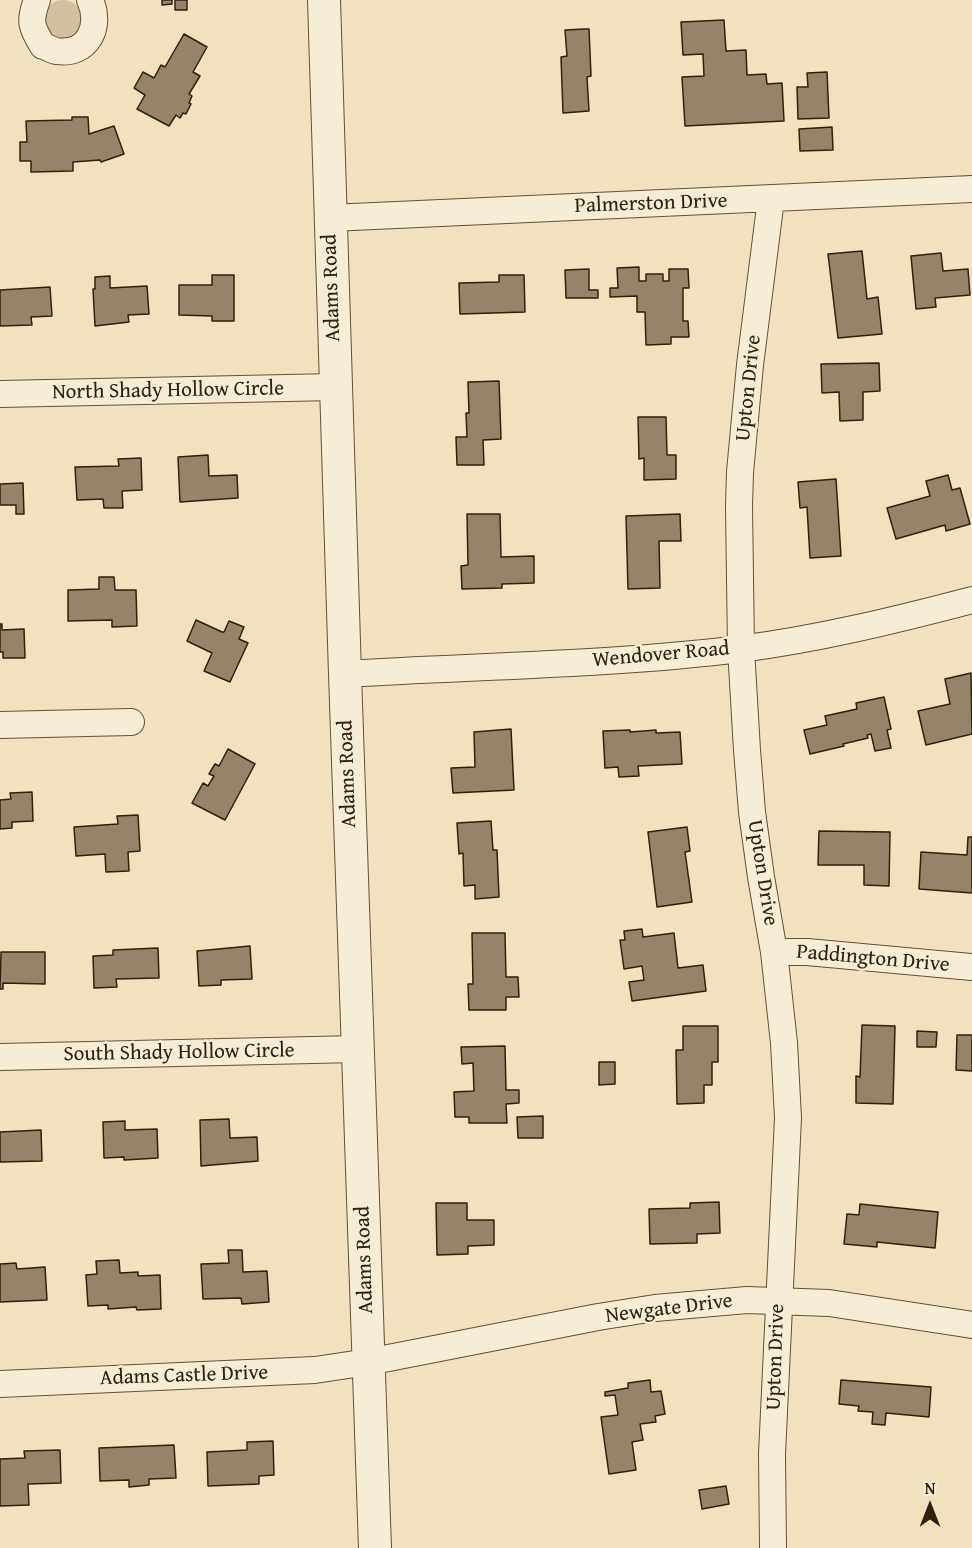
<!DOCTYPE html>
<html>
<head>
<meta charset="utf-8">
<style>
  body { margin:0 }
  #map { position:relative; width:972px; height:1548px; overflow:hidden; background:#f3e1bd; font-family:"Gentium Book Plus",serif }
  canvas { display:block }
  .north { position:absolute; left:900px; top:1476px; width:60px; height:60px; -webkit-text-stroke:4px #f7ecd4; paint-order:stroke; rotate:0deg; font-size:16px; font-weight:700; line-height:24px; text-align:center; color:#302010 }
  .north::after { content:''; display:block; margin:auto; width:21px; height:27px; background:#302010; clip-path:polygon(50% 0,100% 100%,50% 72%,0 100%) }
</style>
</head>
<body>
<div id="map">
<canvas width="972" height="1548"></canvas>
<div class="north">N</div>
</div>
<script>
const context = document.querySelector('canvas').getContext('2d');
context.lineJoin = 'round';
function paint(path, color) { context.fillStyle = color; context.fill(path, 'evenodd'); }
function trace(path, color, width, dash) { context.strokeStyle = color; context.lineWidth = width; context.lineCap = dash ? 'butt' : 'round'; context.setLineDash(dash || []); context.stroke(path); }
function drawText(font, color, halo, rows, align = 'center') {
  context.font = font + ' "Gentium Book Plus",serif'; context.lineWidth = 5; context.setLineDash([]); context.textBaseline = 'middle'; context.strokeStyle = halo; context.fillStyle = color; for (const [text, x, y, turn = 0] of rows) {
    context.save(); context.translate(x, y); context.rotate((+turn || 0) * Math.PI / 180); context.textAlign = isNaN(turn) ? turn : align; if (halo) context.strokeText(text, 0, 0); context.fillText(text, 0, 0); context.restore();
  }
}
paint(new Path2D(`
  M44 19a19 19 0 1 1 38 0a19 19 0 1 1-38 0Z`), '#d2c0a0');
const building = new Path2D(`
  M 162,0 L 172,0 L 172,4 L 162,5 Z
  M 175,0 L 187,0 L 187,10 L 175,10 Z
  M 724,20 L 726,51 L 746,50 L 747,75 L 766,74 L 767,84 L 782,83 L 784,121 L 685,126 L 682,77 L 704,76 L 703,54 L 683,55 L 681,22 Z
  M 585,29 L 589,29 L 591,76 L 587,77 L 589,111 L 563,113 L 561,57 L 567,56 L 565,30 Z
  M 184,34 L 207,47 L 193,72 L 200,76 L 189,94 L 192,96 L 189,103 L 191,104 L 186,114 L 183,113 L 180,118 L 176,115 L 169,126 L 137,109 L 145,95 L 134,88 L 143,72 L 154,78 L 161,65 L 165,67 Z
  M 827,72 L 829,118 L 798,119 L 797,87 L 808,87 L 807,73 Z
  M 72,117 L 88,117 L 89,134 L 114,126 L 124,154 L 101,162 L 100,160 L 73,162 L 73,171 L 31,172 L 31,161 L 20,161 L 20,142 L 27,142 L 26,121 L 72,120 Z
  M 832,127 L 833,150 L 800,151 L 799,129 Z
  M 862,251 L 867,299 L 878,297 L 882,334 L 838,338 L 828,254 Z
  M 941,253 L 943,271 L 968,269 L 970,295 L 935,298 L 936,307 L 916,309 L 911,256 Z
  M 639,267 L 639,281 L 646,281 L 646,274 L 663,274 L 663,281 L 669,281 L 669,269 L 688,269 L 689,288 L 683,288 L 683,321 L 688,321 L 689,337 L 671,337 L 671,344 L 646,345 L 645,312 L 637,312 L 637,296 L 610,297 L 610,288 L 618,288 L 617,268 Z
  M 589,269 L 589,290 L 598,290 L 598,298 L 566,298 L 565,270 Z
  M 212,275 L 234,275 L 234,321 L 212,321 L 212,316 L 179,315 L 179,285 L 212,285 Z
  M 499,275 L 524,275 L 525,312 L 460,314 L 459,283 L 499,282 Z
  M 110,276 L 110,288 L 147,286 L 149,314 L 128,315 L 129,322 L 95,326 L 93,289 L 95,289 L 95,277 Z
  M 50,287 L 52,316 L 31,317 L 32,325 L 0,326 L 0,290 Z
  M 879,363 L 880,391 L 863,392 L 863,420 L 840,421 L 839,392 L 822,393 L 821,364 Z
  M 499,381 L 501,439 L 483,440 L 484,465 L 457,465 L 456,437 L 467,437 L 466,413 L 469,413 L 468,382 Z
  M 638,417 L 666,417 L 667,455 L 676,455 L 676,479 L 644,480 L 644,458 L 639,459 Z
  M 208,455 L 209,476 L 237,475 L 238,498 L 180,502 L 178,457 Z
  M 141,458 L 142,490 L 122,491 L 123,508 L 104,508 L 103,499 L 77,500 L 75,467 L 119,466 L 118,459 Z
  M 948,475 L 952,490 L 960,488 L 970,524 L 946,531 L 945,525 L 896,539 L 887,508 L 930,496 L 926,481 Z
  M 836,479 L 841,556 L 810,558 L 807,507 L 800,508 L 798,482 Z
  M 23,483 L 24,514 L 16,514 L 16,505 L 0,505 L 0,484 Z
  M 467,514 L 500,514 L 501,557 L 534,556 L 534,583 L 502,584 L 502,588 L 462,589 L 461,566 L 468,565 Z
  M 680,514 L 681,541 L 659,541 L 660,588 L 628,589 L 626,516 Z
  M 99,577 L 114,577 L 115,590 L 136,590 L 137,626 L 112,627 L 112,620 L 68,621 L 68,590 L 99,589 Z
  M 196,620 L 222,632 L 224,632 L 229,621 L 244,627 L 239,639 L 248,643 L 230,682 L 204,671 L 212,653 L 187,641 Z
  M 0,624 L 2,624 L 2,630 L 24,629 L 25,658 L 3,658 L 3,652 L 0,652 Z
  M 971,673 L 972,734 L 926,745 L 918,711 L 950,704 L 945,679 Z
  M 884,697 L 891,729 L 887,730 L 891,748 L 875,751 L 871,734 L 867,735 L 868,738 L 843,744 L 844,746 L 810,754 L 804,730 L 827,725 L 825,716 L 857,709 L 856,703 Z
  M 511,729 L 514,790 L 453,793 L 451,768 L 475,767 L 474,732 Z
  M 630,730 L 630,732 L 656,730 L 656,733 L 680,732 L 682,764 L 638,766 L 639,776 L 619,777 L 618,767 L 605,768 L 603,731 Z
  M 228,749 L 255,764 L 225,820 L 192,803 L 203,783 L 208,786 L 214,776 L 209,774 L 215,764 L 219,766 Z
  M 32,792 L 33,821 L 12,822 L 12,828 L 0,829 L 0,800 L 11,799 L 10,793 Z
  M 138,815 L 140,851 L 128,852 L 129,871 L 106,872 L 105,854 L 76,856 L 74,827 L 118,824 L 117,816 Z
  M 491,821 L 493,850 L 497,850 L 499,897 L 475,899 L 475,885 L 464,886 L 463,853 L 459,854 L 457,823 Z
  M 687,827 L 690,851 L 685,852 L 692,902 L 657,907 L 648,832 Z
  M 819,831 L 890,832 L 889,886 L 864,885 L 864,865 L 818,865 Z
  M 968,837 L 972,837 L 972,893 L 919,889 L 921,852 L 967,855 Z
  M 642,929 L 643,937 L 674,933 L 678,968 L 703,965 L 706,991 L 632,1001 L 629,982 L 644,980 L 642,966 L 624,969 L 620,940 L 625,940 L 624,931 Z
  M 472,933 L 505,933 L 506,977 L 518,977 L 519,997 L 506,997 L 506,1010 L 469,1010 L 468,984 L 473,984 Z
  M 250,946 L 252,979 L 221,980 L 221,985 L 199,986 L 197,951 Z
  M 158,948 L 159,978 L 116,979 L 117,987 L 94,988 L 93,956 L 113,955 L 113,950 Z
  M 1,952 L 45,952 L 45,984 L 3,983 L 3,989 L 0,989 Z
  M 862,1025 L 895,1026 L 893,1104 L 856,1103 L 856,1076 L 860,1077 Z
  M 683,1026 L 718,1026 L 718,1062 L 712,1062 L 712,1085 L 704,1085 L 704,1103 L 677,1104 L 676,1050 L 683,1050 Z
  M 917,1031 L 937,1032 L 936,1047 L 917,1047 Z
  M 957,1035 L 972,1035 L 972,1071 L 956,1070 Z
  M 505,1046 L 506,1090 L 519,1090 L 519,1103 L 506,1104 L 507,1123 L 469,1123 L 469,1117 L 455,1117 L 454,1092 L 474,1091 L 473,1063 L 462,1064 L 461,1047 Z
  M 599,1062 L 615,1062 L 615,1084 L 599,1085 Z
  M 543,1116 L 543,1138 L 518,1138 L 517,1117 Z
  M 229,1119 L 230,1138 L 257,1137 L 258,1161 L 201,1166 L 200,1120 Z
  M 125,1121 L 125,1130 L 157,1129 L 158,1158 L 124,1160 L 124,1157 L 104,1158 L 103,1122 Z
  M 41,1130 L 42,1161 L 0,1162 L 0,1132 Z
  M 719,1202 L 720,1233 L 697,1234 L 697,1243 L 650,1244 L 649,1209 L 690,1208 L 690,1203 Z
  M 436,1203 L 467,1203 L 467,1220 L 494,1220 L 494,1245 L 468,1246 L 468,1254 L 437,1255 Z
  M 860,1204 L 938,1212 L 935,1248 L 877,1242 L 877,1247 L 844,1244 L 847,1214 L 859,1215 Z
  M 228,1250 L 242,1250 L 243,1272 L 267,1271 L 269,1302 L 242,1304 L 241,1298 L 203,1299 L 201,1264 L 229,1263 Z
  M 119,1260 L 120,1273 L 138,1272 L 138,1276 L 160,1275 L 161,1309 L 137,1310 L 136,1307 L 108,1309 L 108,1305 L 88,1306 L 86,1275 L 97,1274 L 96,1261 Z
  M 16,1263 L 17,1269 L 45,1267 L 47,1300 L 0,1302 L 0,1264 Z
  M 650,1380 L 651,1392 L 661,1391 L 665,1414 L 655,1416 L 656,1422 L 640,1424 L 643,1440 L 632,1442 L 636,1470 L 609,1474 L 601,1417 L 618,1415 L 615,1395 L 605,1396 L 605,1392 L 628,1388 L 628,1383 Z
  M 841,1380 L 931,1387 L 929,1417 L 886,1413 L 885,1425 L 872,1424 L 873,1412 L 858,1411 L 859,1406 L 839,1404 Z
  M 273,1441 L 274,1475 L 259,1476 L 259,1484 L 208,1486 L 207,1452 L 247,1450 L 247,1442 Z
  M 174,1445 L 176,1478 L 149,1479 L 149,1485 L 129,1487 L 129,1480 L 100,1481 L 99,1448 Z
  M 60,1450 L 61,1483 L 28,1484 L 29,1505 L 0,1506 L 0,1459 L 25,1458 L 24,1451 Z
  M 726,1486 L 729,1504 L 702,1509 L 699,1490 Z`);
paint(building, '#95846a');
trace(building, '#302010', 1.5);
const minor = new Path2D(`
  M 37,0 C 29,21 31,27 43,46 C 47,47 52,50 56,51 C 88,56 102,26 90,0
  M 771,199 L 750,365 L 740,472 L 739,506 L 741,649 L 747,750 L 752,812 L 761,877 L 774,952 L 784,1043 L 788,1118 L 772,1454 L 773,1548
  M 330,218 L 972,189
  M 0,394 L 335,387
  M 345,674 C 476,666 609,665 740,649 C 818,639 896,620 972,600
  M 0,725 L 131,722
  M 774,952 L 807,952 L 972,967
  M 0,1057 L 357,1049
  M 0,1384 L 315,1370 L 368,1362 L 598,1317 L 655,1308 L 747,1300 L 829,1303 L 972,1325`);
const tertiary = new Path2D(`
  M 324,0 L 345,674 L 375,1548`);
trace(minor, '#61503b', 28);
trace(tertiary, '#61503b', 34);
trace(minor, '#f7ecd4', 26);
trace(tertiary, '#f7ecd4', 32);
drawText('21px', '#302010', '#f7ecd4', [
  ["Palmerston Drive",651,204,-2],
  ["Adams Road",332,288,-92],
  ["Upton Drive",749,388,-84],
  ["North Shady Hollow Circle",168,391,-1],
  ["Wendover Road",661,655,-5],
  ["Adams Road",348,774,-92],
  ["Upton Drive",762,873,81],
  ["Paddington Drive",873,959,5],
  ["South Shady Hollow Circle",179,1053,-1],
  ["Adams Road",365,1260,-92],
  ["Newgate Drive",669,1309,-7],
  ["Upton Drive",776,1357,-88],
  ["Adams Castle Drive",184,1376,-2]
]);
</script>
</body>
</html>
